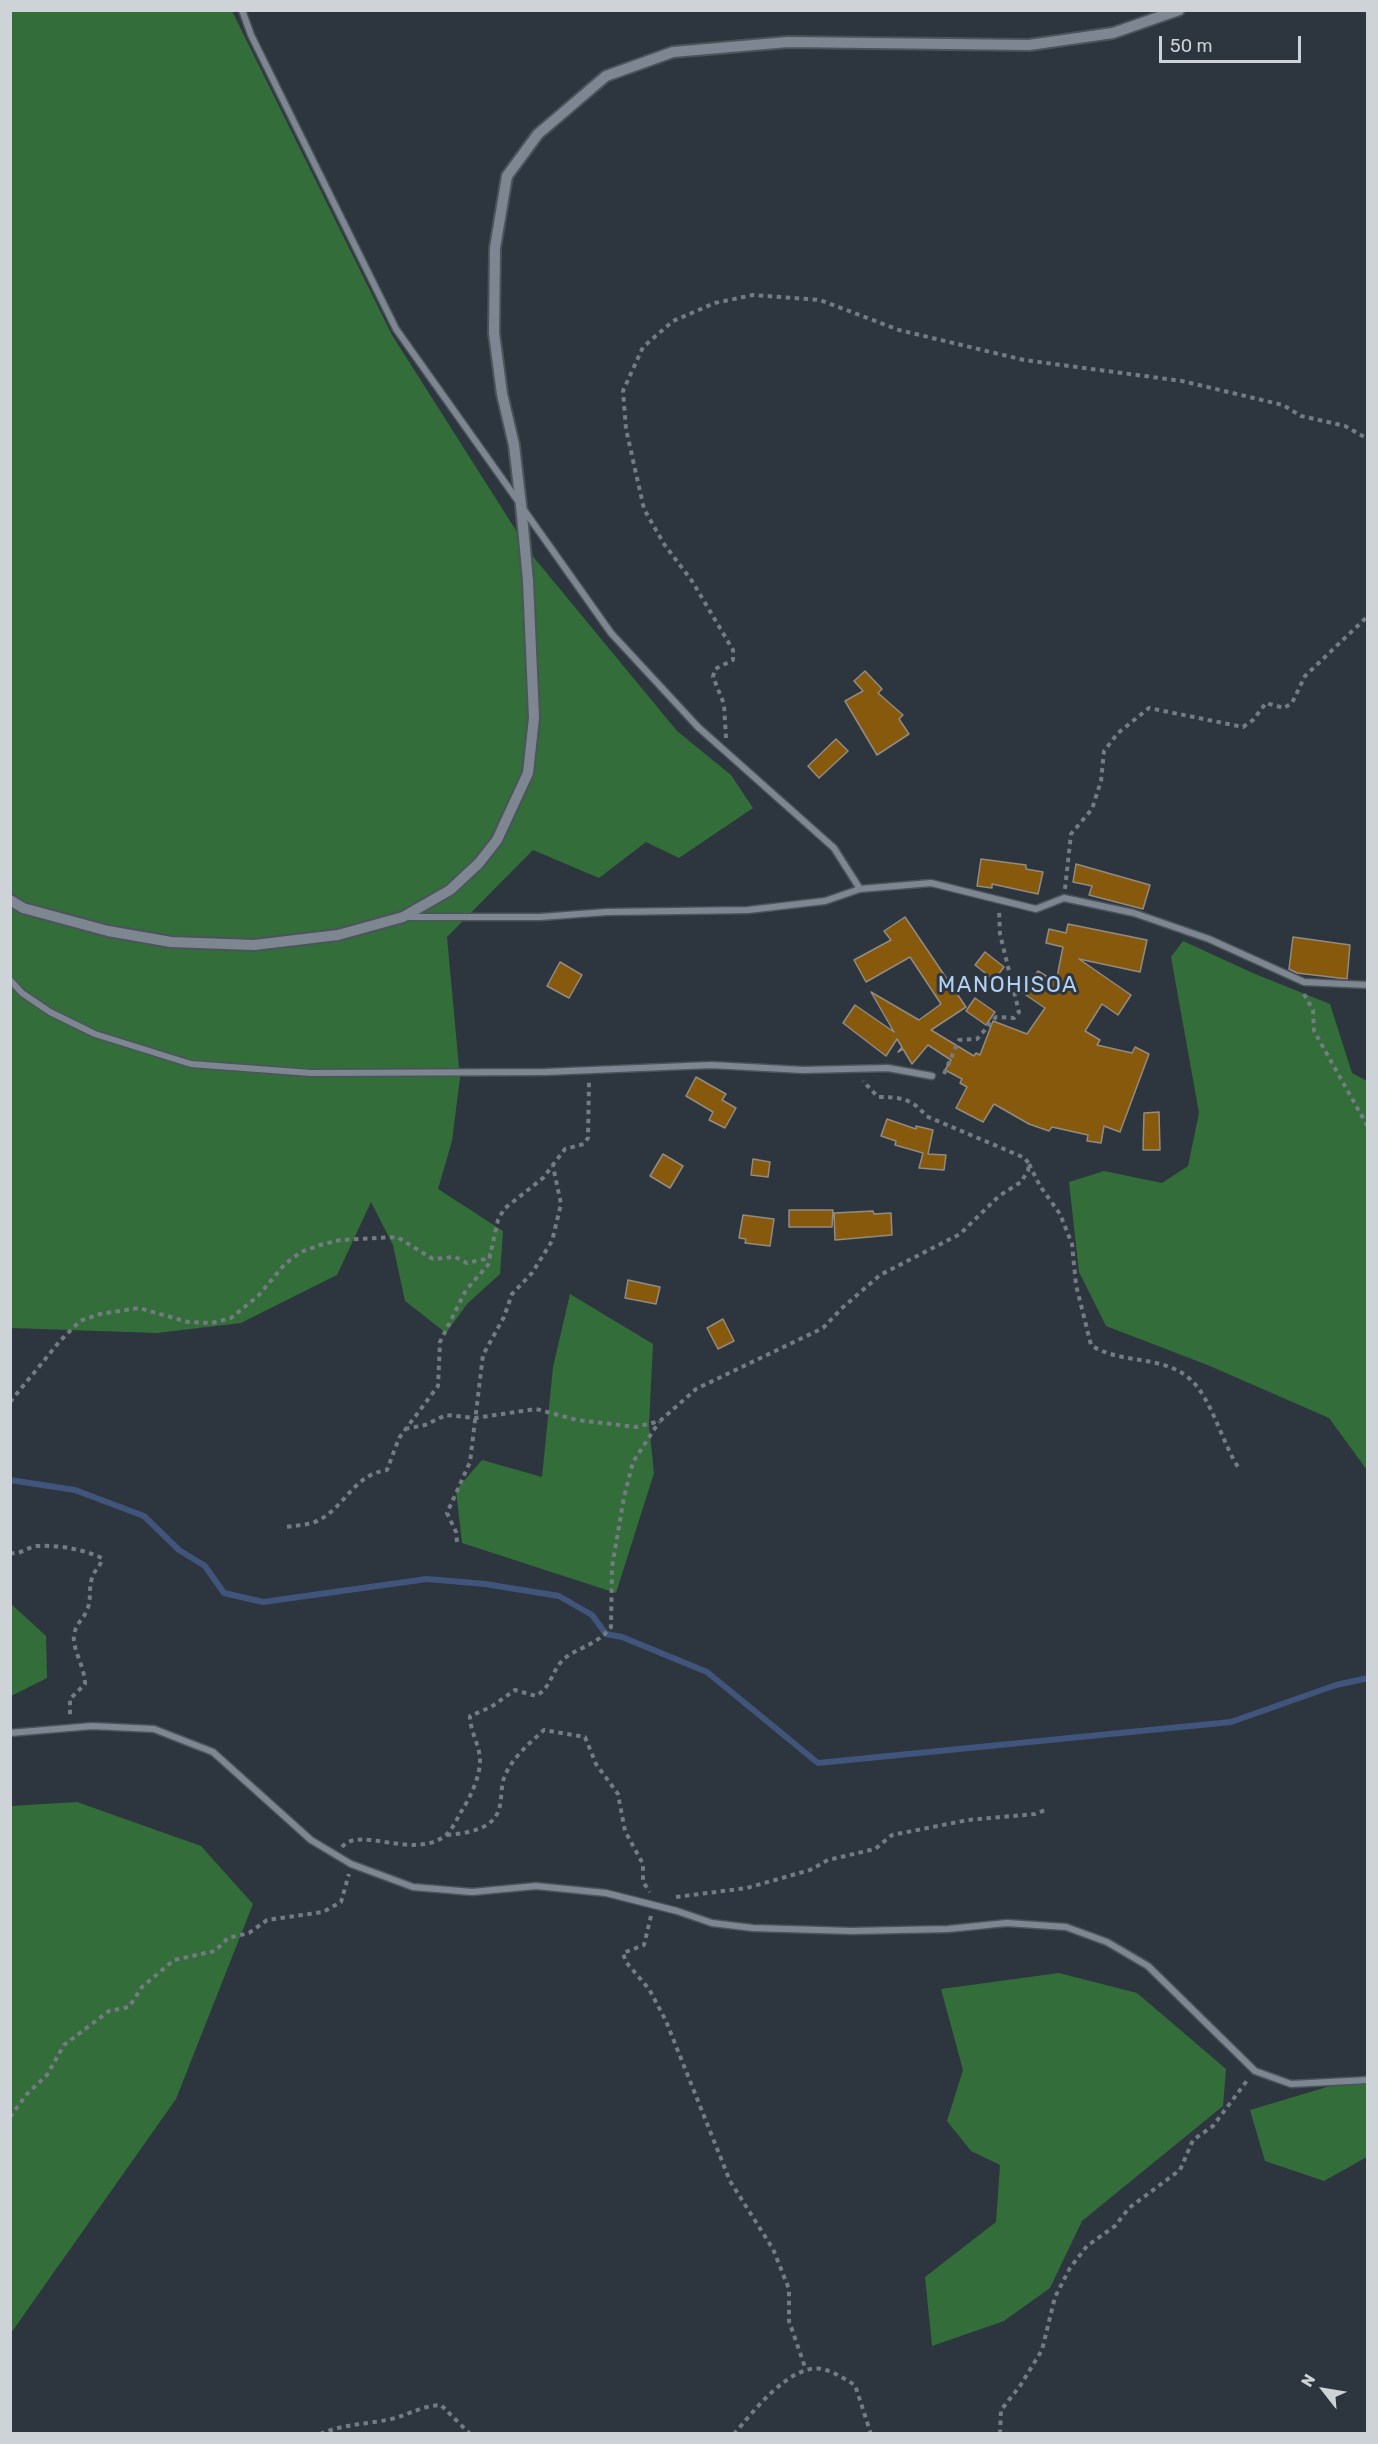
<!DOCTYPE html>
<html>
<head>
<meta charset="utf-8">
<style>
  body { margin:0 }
  #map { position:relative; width:1378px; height:2444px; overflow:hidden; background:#2d363e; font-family:Rubik,sans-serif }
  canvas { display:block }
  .frame { position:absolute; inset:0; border:12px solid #ced3d8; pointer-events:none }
  .north { position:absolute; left:1294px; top:2360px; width:60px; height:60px; -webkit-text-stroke:4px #2d363e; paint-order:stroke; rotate:301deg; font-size:16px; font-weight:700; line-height:24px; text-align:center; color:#ced3d8 }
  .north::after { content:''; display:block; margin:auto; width:21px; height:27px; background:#ced3d8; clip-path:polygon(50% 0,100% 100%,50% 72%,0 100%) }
  .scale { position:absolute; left:1159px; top:36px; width:142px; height:27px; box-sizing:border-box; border:3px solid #ced3d8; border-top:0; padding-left:8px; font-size:18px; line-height:21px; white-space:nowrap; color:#ced3d8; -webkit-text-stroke:4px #2d363e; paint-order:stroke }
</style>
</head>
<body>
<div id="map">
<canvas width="1378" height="2444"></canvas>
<div class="frame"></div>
<div class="north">N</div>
<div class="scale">50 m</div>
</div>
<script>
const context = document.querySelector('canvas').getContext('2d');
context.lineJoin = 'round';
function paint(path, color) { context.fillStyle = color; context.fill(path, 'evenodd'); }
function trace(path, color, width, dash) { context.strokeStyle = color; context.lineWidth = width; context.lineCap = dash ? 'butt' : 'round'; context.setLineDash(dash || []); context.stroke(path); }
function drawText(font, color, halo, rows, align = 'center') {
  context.font = font + ' Rubik,sans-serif'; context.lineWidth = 6; context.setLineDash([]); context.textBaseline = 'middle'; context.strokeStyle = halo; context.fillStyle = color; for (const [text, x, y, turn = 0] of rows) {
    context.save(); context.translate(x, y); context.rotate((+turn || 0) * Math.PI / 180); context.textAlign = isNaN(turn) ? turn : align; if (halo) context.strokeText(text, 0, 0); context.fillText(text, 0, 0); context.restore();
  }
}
paint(new Path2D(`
  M 10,11 L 232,11 L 392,335 L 531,554 L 677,731 L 731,775 L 753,808 L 679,858 L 646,842 L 599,878 L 533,850 L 447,937 L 460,1078 L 452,1141 L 438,1189 L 503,1231 L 500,1274 L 467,1304 L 446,1333 L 405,1301 L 393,1245 L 371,1202 L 337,1275 L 241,1323 L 157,1333 L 11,1328 Z
  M 1183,941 L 1255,974 L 1330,1004 L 1352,1073 L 1367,1081 L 1367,1470 L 1329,1418 L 1210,1366 L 1106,1326 L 1079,1272 L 1069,1182 L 1104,1171 L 1162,1183 L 1188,1166 L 1199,1113 L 1171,957 Z
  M 570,1294 L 653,1344 L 649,1425 L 654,1473 L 616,1593 L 462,1543 L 456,1490 L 482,1460 L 542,1477 L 553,1367 Z
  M 10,1603 L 46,1636 L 47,1678 L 11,1696 Z
  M 77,1802 L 201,1846 L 253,1904 L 176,2099 L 11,2333 L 11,1806 Z
  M 1059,1973 L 1137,1993 L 1226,2069 L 1223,2106 L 1082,2221 L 1050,2288 L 1004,2321 L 932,2346 L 925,2277 L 996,2222 L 1000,2165 L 971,2151 L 947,2121 L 963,2070 L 941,1989 Z
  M 1367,2075 L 1367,2157 L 1324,2181 L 1265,2161 L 1250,2110 Z`), '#336d39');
trace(new Path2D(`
  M 10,1480 L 75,1490 L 144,1516 L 179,1550 L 205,1566 L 224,1593 L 263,1602 L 427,1579 L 485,1584 L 559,1596 L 592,1615 L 606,1634 L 622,1637 L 707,1672 L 818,1763 L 1231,1722 L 1336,1685 L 1368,1678`), '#41557c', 6);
const building = new Path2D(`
  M 865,671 L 882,689 L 878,693 L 903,715 L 899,719 L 909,734 L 877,755 L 845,701 L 863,691 L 854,681 Z
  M 836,739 L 848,751 L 819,778 L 808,766 Z
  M 981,859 L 1026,865 L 1026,869 L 1043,872 L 1038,894 L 992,884 L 992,888 L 977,886 Z
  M 1076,864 L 1150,885 L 1143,909 L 1089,895 L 1092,886 L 1073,882 Z
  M 905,917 L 966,1007 L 931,1030 L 974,1056 L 976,1053 L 980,1055 L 993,1021 L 1027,1034 L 1045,1008 L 1023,993 L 1038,971 L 1056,982 L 1063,947 L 1046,943 L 1049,929 L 1066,933 L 1068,924 L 1147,940 L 1140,972 L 1079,959 L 1131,995 L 1118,1015 L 1102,1004 L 1085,1031 L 1100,1040 L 1097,1045 L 1132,1053 L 1135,1047 L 1149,1054 L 1120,1132 L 1104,1126 L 1101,1143 L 1087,1141 L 1088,1135 L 1052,1127 L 1049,1131 L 1029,1124 L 994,1104 L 983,1122 L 956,1108 L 967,1087 L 960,1083 L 962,1079 L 945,1070 L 951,1060 L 928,1045 L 912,1064 L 903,1049 L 898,1052 L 902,1047 L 897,1039 L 886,1056 L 843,1023 L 855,1005 L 894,1032 L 871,992 L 919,1020 L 941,1004 L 910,957 L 866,982 L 854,960 L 891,940 L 884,931 Z
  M 1293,937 L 1350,945 L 1347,979 L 1297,973 L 1289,969 Z
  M 985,952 L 1004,967 L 994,980 L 975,965 Z
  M 560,962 L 582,975 L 569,998 L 547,986 Z
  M 975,998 L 995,1012 L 986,1025 L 966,1011 Z
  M 696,1077 L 726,1094 L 722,1100 L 736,1108 L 725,1128 L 709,1120 L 713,1112 L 686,1096 Z
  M 1159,1112 L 1160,1150 L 1143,1150 L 1144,1113 Z
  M 887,1119 L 916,1129 L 916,1126 L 933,1130 L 928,1154 L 946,1155 L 944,1170 L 919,1168 L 923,1153 L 895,1145 L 896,1141 L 881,1136 Z
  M 663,1154 L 683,1166 L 670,1188 L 650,1176 Z
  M 753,1159 L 770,1162 L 768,1177 L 751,1175 Z
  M 789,1210 L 833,1210 L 832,1227 L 789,1227 Z
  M 873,1211 L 874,1214 L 891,1213 L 892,1235 L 835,1240 L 834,1213 Z
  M 743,1215 L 774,1219 L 770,1246 L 745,1243 L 746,1239 L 739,1238 Z
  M 628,1280 L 660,1287 L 656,1304 L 625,1298 Z
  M 723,1319 L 734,1341 L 718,1349 L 707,1328 Z`);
paint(building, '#87590d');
trace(building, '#938b80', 1.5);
const minor = new Path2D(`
  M 242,10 L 251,35 L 396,329 L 518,501
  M 524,510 L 611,633 L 698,727 L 834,848 L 860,889
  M 406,917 L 540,917 L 607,912 L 748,910 L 825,901 L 860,889 L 931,883 L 1036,909 L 1064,898 L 1134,913 L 1209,939 L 1304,982 L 1368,985
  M 10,980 L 22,993 L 50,1012 L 95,1034 L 191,1064 L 311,1073 L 545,1072 L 711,1065 L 803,1070 L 888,1068 L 932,1076
  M 10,1733 L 92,1726 L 154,1729 L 213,1752 L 311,1840 L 351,1864 L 413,1887 L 472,1892 L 536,1886 L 606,1893 L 677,1911 L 712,1923 L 753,1928 L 852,1931 L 948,1929 L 1007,1923 L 1066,1927 L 1107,1942 L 1148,1966 L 1255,2071 L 1291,2084 L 1368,2080`);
const tertiary = new Path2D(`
  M 10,900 L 23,908 L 108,931 L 171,942 L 254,945 L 338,935 L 403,917 L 450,890 L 479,863 L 497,840 L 528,773 L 534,718 L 528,581 L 521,505 L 514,445 L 502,394 L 494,333 L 495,248 L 507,176 L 538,134 L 606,76 L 673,52 L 788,42 L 1029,45 L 1113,33 L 1179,10`);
trace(minor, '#4c545b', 9);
trace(tertiary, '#4c545b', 14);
trace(new Path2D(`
  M 726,738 L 724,704 L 713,677 L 715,669 L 733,660 L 733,650 L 692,581 L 664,544 L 644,509 L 626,429 L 623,391 L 643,347 L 673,321 L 715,303 L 753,295 L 820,300 L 899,330 L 1024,360 L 1182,381 L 1283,405 L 1301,416 L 1345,426 L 1368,439
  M 1065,889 L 1071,834 L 1092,809 L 1101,781 L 1104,751 L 1118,733 L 1149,708 L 1243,727 L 1253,720 L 1266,703 L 1284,708 L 1292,703 L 1305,676 L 1368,616
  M 1304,994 L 1313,1010 L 1314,1031 L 1368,1127
  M 944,1074 L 959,1040 L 977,1039 L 996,1017 L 1014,1018 L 1019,1012 L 1000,934 L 999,910
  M 1029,1164 L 1040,1186 L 1060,1214 L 1072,1244 L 1076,1285 L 1091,1345 C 1120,1365 1164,1354 1191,1380 C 1212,1399 1223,1446 1240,1470
  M 10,1402 L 60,1341 L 80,1321 L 100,1314 L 139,1308 L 188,1322 L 212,1323 L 231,1318 L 258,1296 L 285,1264 L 301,1252 L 320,1245 L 340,1240 L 397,1237 L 433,1259 L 455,1257 L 467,1263 L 485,1259 L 491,1254
  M 405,1429 L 425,1425 L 446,1415 L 475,1418 L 536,1409 L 577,1420 L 636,1427 L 660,1421 L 696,1389 L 823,1328 L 841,1309 L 880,1275 L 960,1234 L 999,1196 L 1021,1182 L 1028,1171 L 1029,1164 L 1025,1158 L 926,1116 C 912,1098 899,1097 878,1097 L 863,1081
  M 287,1527 C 298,1525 310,1525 319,1520 C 345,1507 353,1475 387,1470 L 399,1438 L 438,1386 L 440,1342 L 466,1290 L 488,1265 L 498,1220 L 504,1209 L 543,1178 L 565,1149 L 584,1144 L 588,1138 L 589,1081
  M 457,1542 L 456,1532 L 447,1513 L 470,1462 L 483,1355 L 504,1317 L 512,1294 L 532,1273 L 552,1241 L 561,1204 L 553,1166
  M 10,1553 C 21,1555 27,1547 37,1546 C 59,1545 82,1549 102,1558 C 101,1567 94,1570 92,1578 C 88,1590 92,1599 87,1610 C 83,1620 76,1623 74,1635 C 72,1649 85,1667 85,1684 L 70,1699 L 70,1717
  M 447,1835 C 467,1833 496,1830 500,1805 C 502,1795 501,1782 506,1773 C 515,1755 530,1743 544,1730 L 585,1737 L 596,1764 L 618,1794 L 625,1831 L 643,1864 L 643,1882 L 650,1892
  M 342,1847 C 359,1825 414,1861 446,1835 C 452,1830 457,1819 461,1812 C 470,1798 480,1777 480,1761 C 480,1745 470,1732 470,1716 L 491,1707 L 515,1690 L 536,1696 C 551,1687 551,1674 561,1662 C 572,1649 597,1646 611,1627 L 612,1567 L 624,1497 L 633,1462 L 659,1422
  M 676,1897 L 747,1888 L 810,1870 L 828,1860 L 875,1849 L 892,1835 L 968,1820 L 1035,1814 L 1048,1809
  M 651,1916 L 644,1945 L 623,1953 L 626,1962 L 649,1989 L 666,2021 L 730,2181 L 773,2249 L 789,2289 L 789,2321 L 806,2370
  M 10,2117 L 27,2094 L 47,2075 L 64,2045 L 109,2011 L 129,2007 L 142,1987 L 174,1960 L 215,1951 L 228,1938 L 249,1933 L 267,1920 L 323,1912 L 341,1902 L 349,1874
  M 320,2434 C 347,2423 364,2425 391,2419 C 409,2415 420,2406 441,2405 L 470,2434
  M 734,2434 C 753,2412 793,2359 826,2370 C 836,2373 846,2380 855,2385 L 871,2434
  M 1000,2434 L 1001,2410 L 1020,2386 L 1042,2350 L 1055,2297 L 1070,2268 L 1087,2246 L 1115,2226 L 1129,2208 L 1180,2170 L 1193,2140 L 1213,2126 L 1249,2078`), '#747b82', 4, [4.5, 4.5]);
trace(minor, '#7e8791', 6);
trace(tertiary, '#7e8791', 10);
context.letterSpacing = '1.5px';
drawText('22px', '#b1d1f4', '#2d363e', [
  ["MANOHISOA",1008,986]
]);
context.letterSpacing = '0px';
</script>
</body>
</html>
